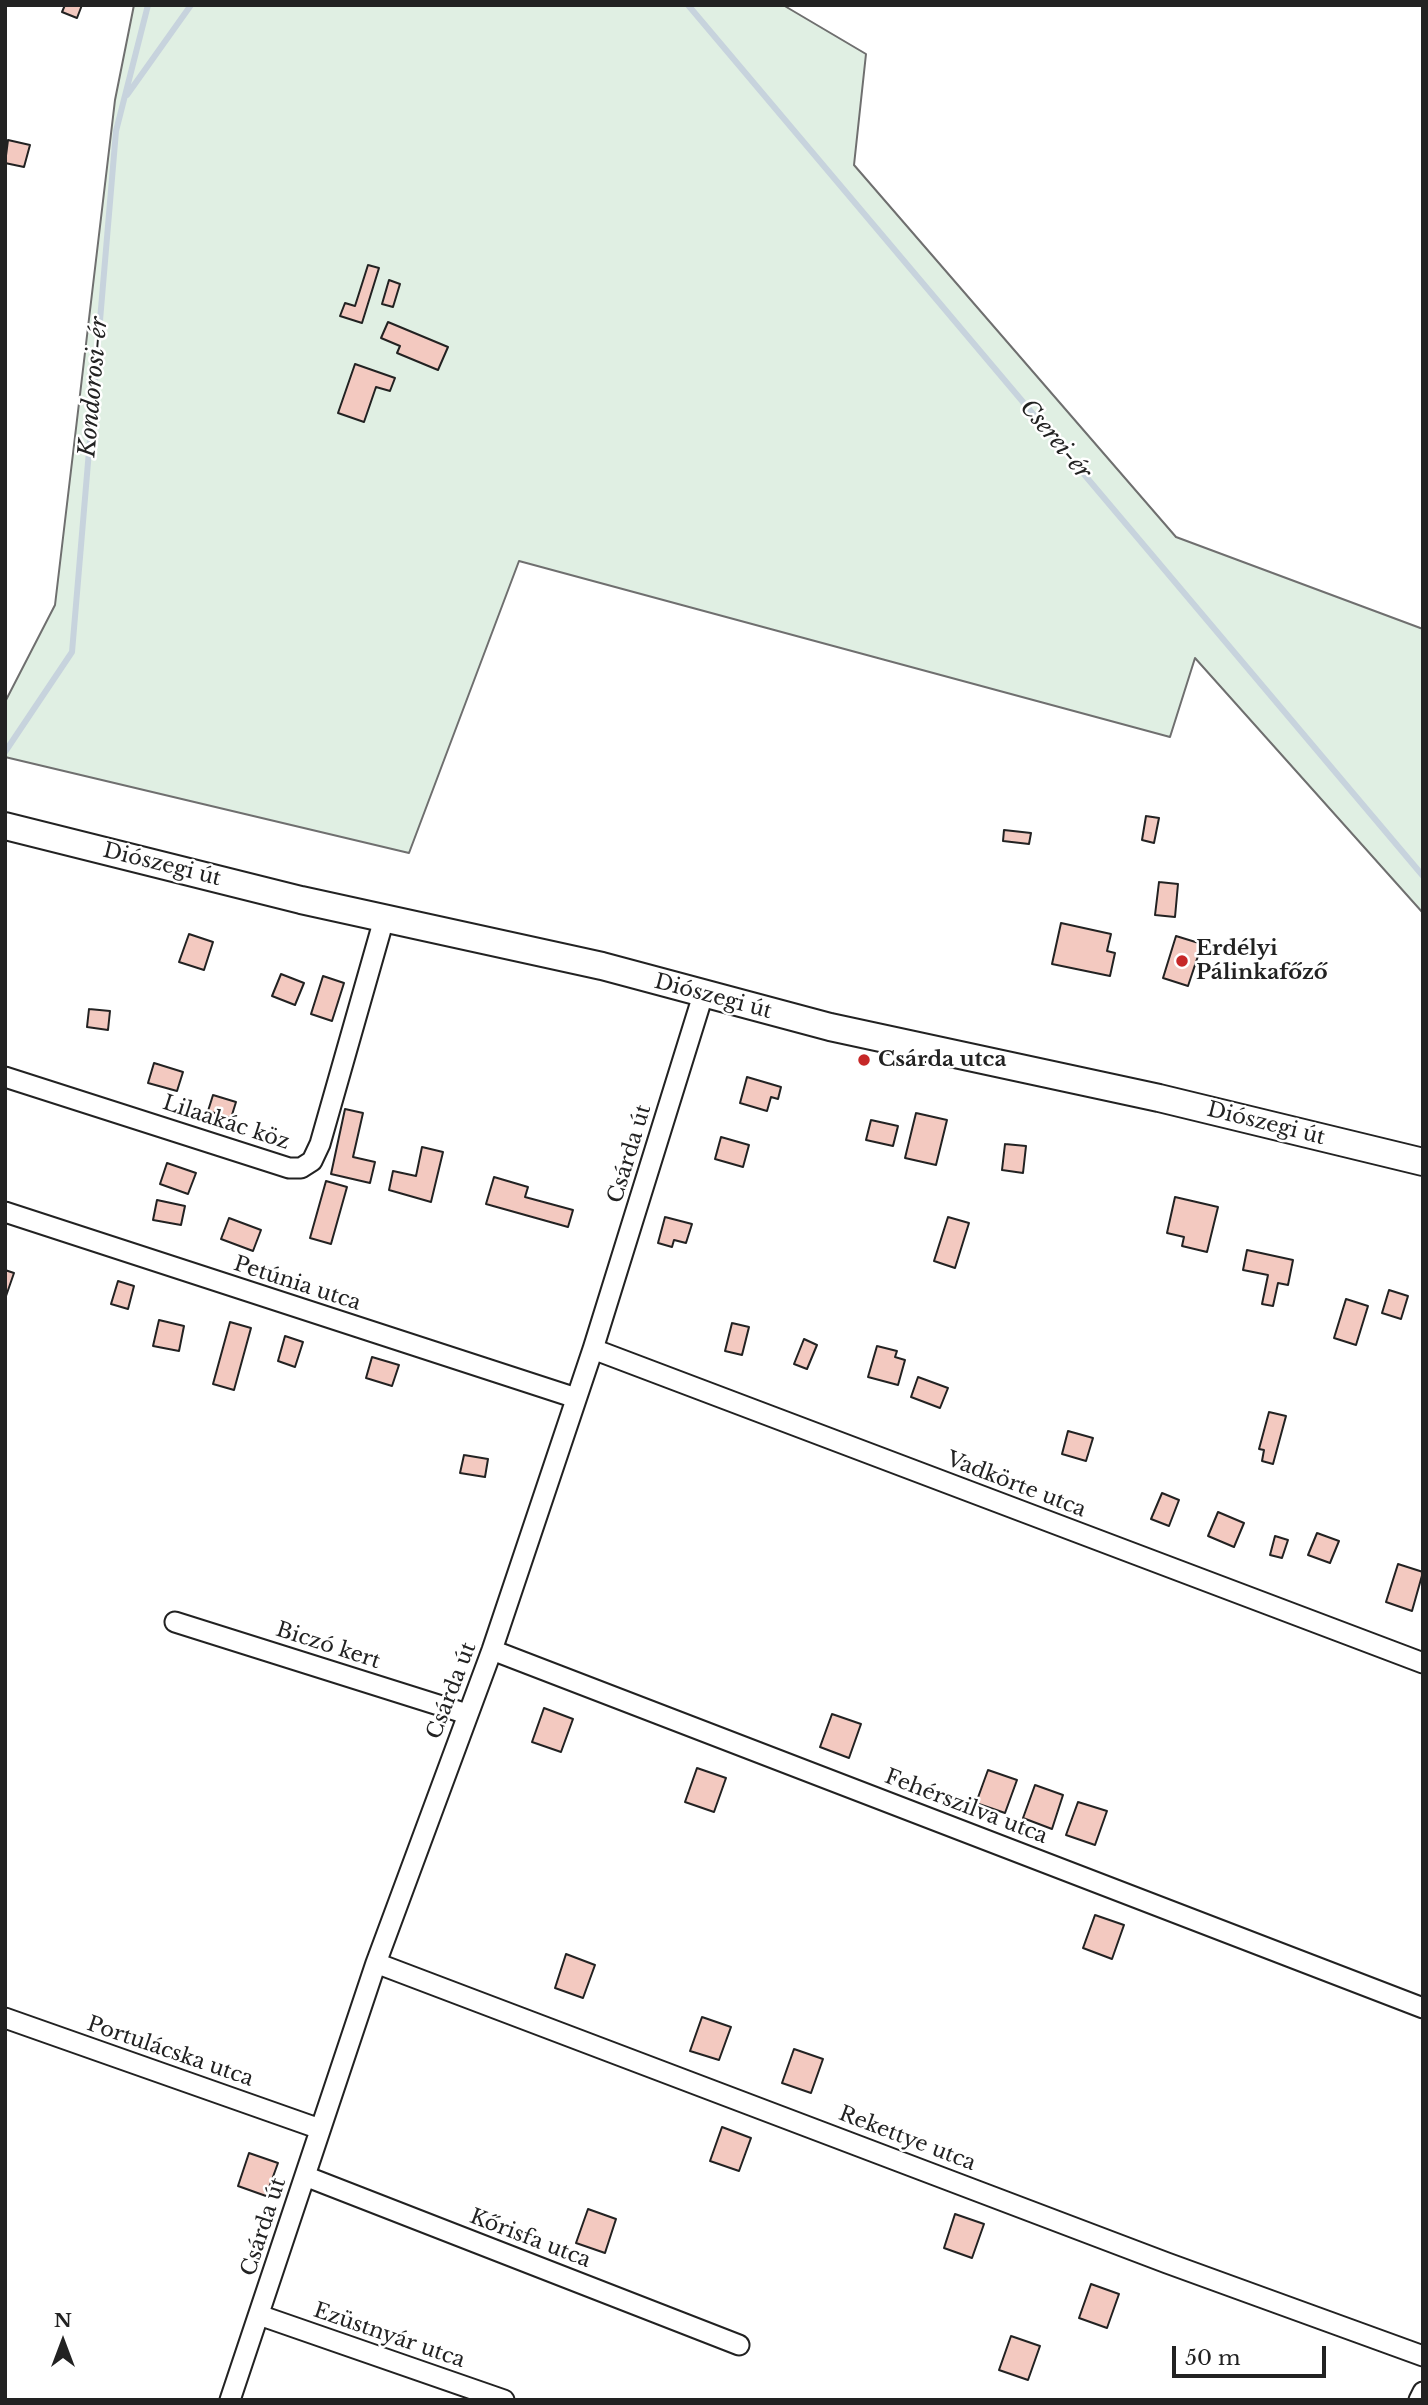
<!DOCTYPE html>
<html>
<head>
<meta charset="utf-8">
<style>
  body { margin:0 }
  #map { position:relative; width:1428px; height:2405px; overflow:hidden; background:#fff; font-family:"Libre Baskerville",serif }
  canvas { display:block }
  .frame { position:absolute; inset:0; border:7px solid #222; pointer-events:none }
  .north { position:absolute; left:28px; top:2307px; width:70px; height:70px; -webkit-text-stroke:5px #fff; paint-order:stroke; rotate:0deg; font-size:19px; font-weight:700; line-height:28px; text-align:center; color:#222 }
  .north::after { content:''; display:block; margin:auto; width:24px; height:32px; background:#222; clip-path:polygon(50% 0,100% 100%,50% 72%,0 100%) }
  .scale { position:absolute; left:1172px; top:2346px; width:154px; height:32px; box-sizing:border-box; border:4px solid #222; border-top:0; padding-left:9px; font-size:21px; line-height:24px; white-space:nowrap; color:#222; -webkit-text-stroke:5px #fff; paint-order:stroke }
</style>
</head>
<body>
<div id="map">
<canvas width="1428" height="2405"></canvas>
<div class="frame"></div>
<div class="north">N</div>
<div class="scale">50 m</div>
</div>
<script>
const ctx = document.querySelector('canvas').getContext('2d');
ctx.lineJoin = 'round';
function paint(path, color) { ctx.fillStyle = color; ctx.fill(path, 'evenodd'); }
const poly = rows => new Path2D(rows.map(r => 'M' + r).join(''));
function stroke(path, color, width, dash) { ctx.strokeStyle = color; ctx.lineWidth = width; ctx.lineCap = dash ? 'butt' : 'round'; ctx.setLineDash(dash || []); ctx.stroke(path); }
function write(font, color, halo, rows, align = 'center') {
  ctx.font = font + ' "Libre Baskerville",serif'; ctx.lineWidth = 5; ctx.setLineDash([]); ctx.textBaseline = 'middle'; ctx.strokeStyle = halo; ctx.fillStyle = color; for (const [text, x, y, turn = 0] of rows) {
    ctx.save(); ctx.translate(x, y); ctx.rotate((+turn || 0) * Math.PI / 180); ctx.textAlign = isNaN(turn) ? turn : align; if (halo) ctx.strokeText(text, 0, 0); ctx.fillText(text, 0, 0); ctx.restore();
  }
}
const green = poly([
  [134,5,783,5,866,54,854,165,1176,537,1423,629,1423,913,1195,658,1170,737,519,561,409,853,5,757,5,702,55,605,115,100,134,5]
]);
const stream = poly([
  [688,5,1423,876],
  [127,95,191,5],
  [5,752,72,652,116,131,148,5]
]);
const building = poly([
  [65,5,82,5,77,18,62,12,65,5],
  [8,140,30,145,24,167,5,163,8,140],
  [368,265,379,268,362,323,340,316,345,303,355,306,368,265],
  [389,280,400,284,393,307,382,304,389,280],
  [388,322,448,347,438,370,397,353,400,346,381,338,388,322],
  [355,364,395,378,390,391,376,387,364,422,338,413,355,364],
  [1146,816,1159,818,1154,843,1142,840,1146,816],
  [1004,830,1031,833,1029,844,1003,841,1004,830],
  [1159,882,1178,884,1175,917,1155,915,1159,882],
  [1061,923,1111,934,1107,951,1115,953,1110,976,1052,964,1061,923],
  [189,934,213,942,204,970,179,962,189,934],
  [1176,936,1202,944,1188,986,1163,978,1176,936],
  [281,974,304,983,295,1005,272,996,281,974],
  [323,976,344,983,332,1021,311,1014,323,976],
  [89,1009,110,1011,108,1030,87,1027,89,1009],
  [154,1063,183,1072,177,1091,148,1083,154,1063],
  [747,1077,781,1087,778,1099,771,1097,767,1111,740,1103,747,1077],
  [213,1095,236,1102,231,1118,208,1111,213,1095],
  [345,1109,363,1113,353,1157,375,1162,370,1183,331,1174,345,1109],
  [916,1113,947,1120,936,1165,905,1158,916,1113],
  [871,1120,898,1126,893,1146,866,1140,871,1120],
  [721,1137,749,1145,743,1167,715,1159,721,1137],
  [1005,1144,1026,1146,1023,1173,1002,1170,1005,1144],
  [422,1147,443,1152,431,1202,389,1190,393,1171,416,1176,422,1147],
  [167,1163,196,1173,188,1194,160,1184,167,1163],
  [494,1177,528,1187,525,1197,573,1210,568,1227,486,1204,494,1177],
  [326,1181,347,1187,331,1244,310,1238,326,1181],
  [1175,1197,1218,1207,1207,1252,1182,1246,1184,1237,1167,1233,1175,1197],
  [157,1200,185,1206,181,1225,153,1220,157,1200],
  [665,1217,692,1224,686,1243,674,1240,672,1247,658,1243,665,1217],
  [948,1217,969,1223,955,1268,934,1261,948,1217],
  [229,1218,261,1230,253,1251,221,1239,229,1218],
  [1247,1250,1293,1260,1288,1285,1278,1283,1273,1306,1262,1304,1268,1275,1243,1270,1247,1250],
  [5,1270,14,1273,6,1296,5,1296,5,1270],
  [118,1281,134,1286,128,1309,111,1304,118,1281],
  [1389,1290,1408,1296,1401,1319,1382,1313,1389,1290],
  [1346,1299,1368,1306,1356,1345,1334,1338,1346,1299],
  [159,1320,184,1326,179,1351,153,1346,159,1320],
  [230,1322,251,1328,234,1390,213,1384,230,1322],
  [732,1323,749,1327,742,1355,725,1351,732,1323],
  [285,1336,303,1342,295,1367,278,1361,285,1336],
  [804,1339,817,1345,807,1369,794,1364,804,1339],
  [877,1346,897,1351,895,1357,905,1360,898,1385,868,1377,877,1346],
  [372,1357,399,1365,392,1386,366,1378,372,1357],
  [918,1377,948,1388,940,1408,911,1397,918,1377],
  [1269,1412,1286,1416,1273,1464,1262,1461,1264,1450,1259,1449,1269,1412],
  [1068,1431,1093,1438,1086,1461,1062,1454,1068,1431],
  [464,1455,488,1459,485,1477,460,1473,464,1455],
  [1162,1493,1179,1500,1169,1526,1151,1519,1162,1493],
  [1218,1512,1244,1523,1234,1547,1208,1536,1218,1512],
  [1317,1533,1339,1541,1330,1563,1308,1555,1317,1533],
  [1275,1536,1288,1540,1282,1558,1270,1555,1275,1536],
  [1398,1564,1423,1572,1412,1611,1386,1602,1398,1564],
  [544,1708,573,1719,561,1752,532,1742,544,1708],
  [832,1714,861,1724,849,1758,820,1747,832,1714],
  [697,1768,726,1778,714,1812,685,1802,697,1768],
  [988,1770,1017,1780,1005,1813,976,1803,988,1770],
  [1035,1785,1063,1795,1052,1829,1023,1818,1035,1785],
  [1078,1802,1107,1811,1095,1845,1066,1835,1078,1802],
  [1095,1915,1124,1925,1112,1959,1083,1948,1095,1915],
  [566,1954,595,1965,583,1998,555,1988,566,1954],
  [702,2017,731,2027,719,2060,690,2051,702,2017],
  [794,2049,823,2059,811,2093,782,2083,794,2049],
  [722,2127,751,2138,739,2171,710,2161,722,2127],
  [249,2153,278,2163,266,2196,238,2186,249,2153],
  [588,2209,616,2219,605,2253,576,2243,588,2209],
  [955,2214,984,2224,972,2258,944,2248,955,2214],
  [1091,2284,1119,2294,1107,2328,1079,2318,1091,2284],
  [1011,2336,1040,2346,1028,2380,999,2370,1011,2336]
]);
const street = poly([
  [5,1077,289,1168,301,1168,312,1161,320,1144,384,919],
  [5,1212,576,1398],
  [593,1349,1423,1663],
  [175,1622,467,1714],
  [492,1650,1423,2008],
  [376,1963,1167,2263,1423,2356],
  [5,2018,320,2129],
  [305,2176,739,2345],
  [259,2315,504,2400],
  [230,2400,376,1963,492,1650,593,1349,703,995],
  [1419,2400,1423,2392]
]);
const secondary = poly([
  [5,826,301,900,602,966,830,1027,1159,1098,1423,1162]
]);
const markers = [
  [1182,961,7,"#c62828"],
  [864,1060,7,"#c62828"]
];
const streetNames = [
  ["Diószegi út",162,865,14],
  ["Diószegi út",713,997,15],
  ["Lilaakác köz",226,1123,18],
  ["Diószegi út",1266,1124,14],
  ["Csárda út",630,1154,-73],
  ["Petúnia utca",297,1284,18],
  ["Vadkörte utca",1016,1485,21],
  ["Biczó kert",328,1646,18],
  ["Csárda út",452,1691,-69],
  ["Fehérszilva utca",966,1807,21],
  ["Portulácska utca",170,2052,19],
  ["Rekettye utca",907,2139,21],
  ["Csárda út",264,2227,-72],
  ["Kőrisfa utca",530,2239,21],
  ["Ezüstnyár utca",389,2336,19]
];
const poiNames = [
  ["Erdélyi",1196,949],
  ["Pálinkafőző",1196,973],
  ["Csárda utca",878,1060]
];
const waterNames = [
  ["Kondorosi-ér",94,387,-85],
  ["Cserei-ér",1055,440,50]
];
paint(green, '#e0efe3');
stroke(green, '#6f6f6f', 2);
stroke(stream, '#c7d3dd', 6);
paint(building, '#f3c9c0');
stroke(building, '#222', 2);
stroke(street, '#222', 23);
stroke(secondary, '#222', 30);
stroke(street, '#fff', 19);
stroke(secondary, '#fff', 26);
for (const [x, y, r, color] of markers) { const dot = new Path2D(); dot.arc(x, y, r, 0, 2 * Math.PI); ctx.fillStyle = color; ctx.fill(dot); stroke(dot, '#fff', 2.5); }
write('21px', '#222', '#fff', streetNames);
write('bold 21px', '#222', '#fff', poiNames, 'left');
write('italic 23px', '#222', '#fff', waterNames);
</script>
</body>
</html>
